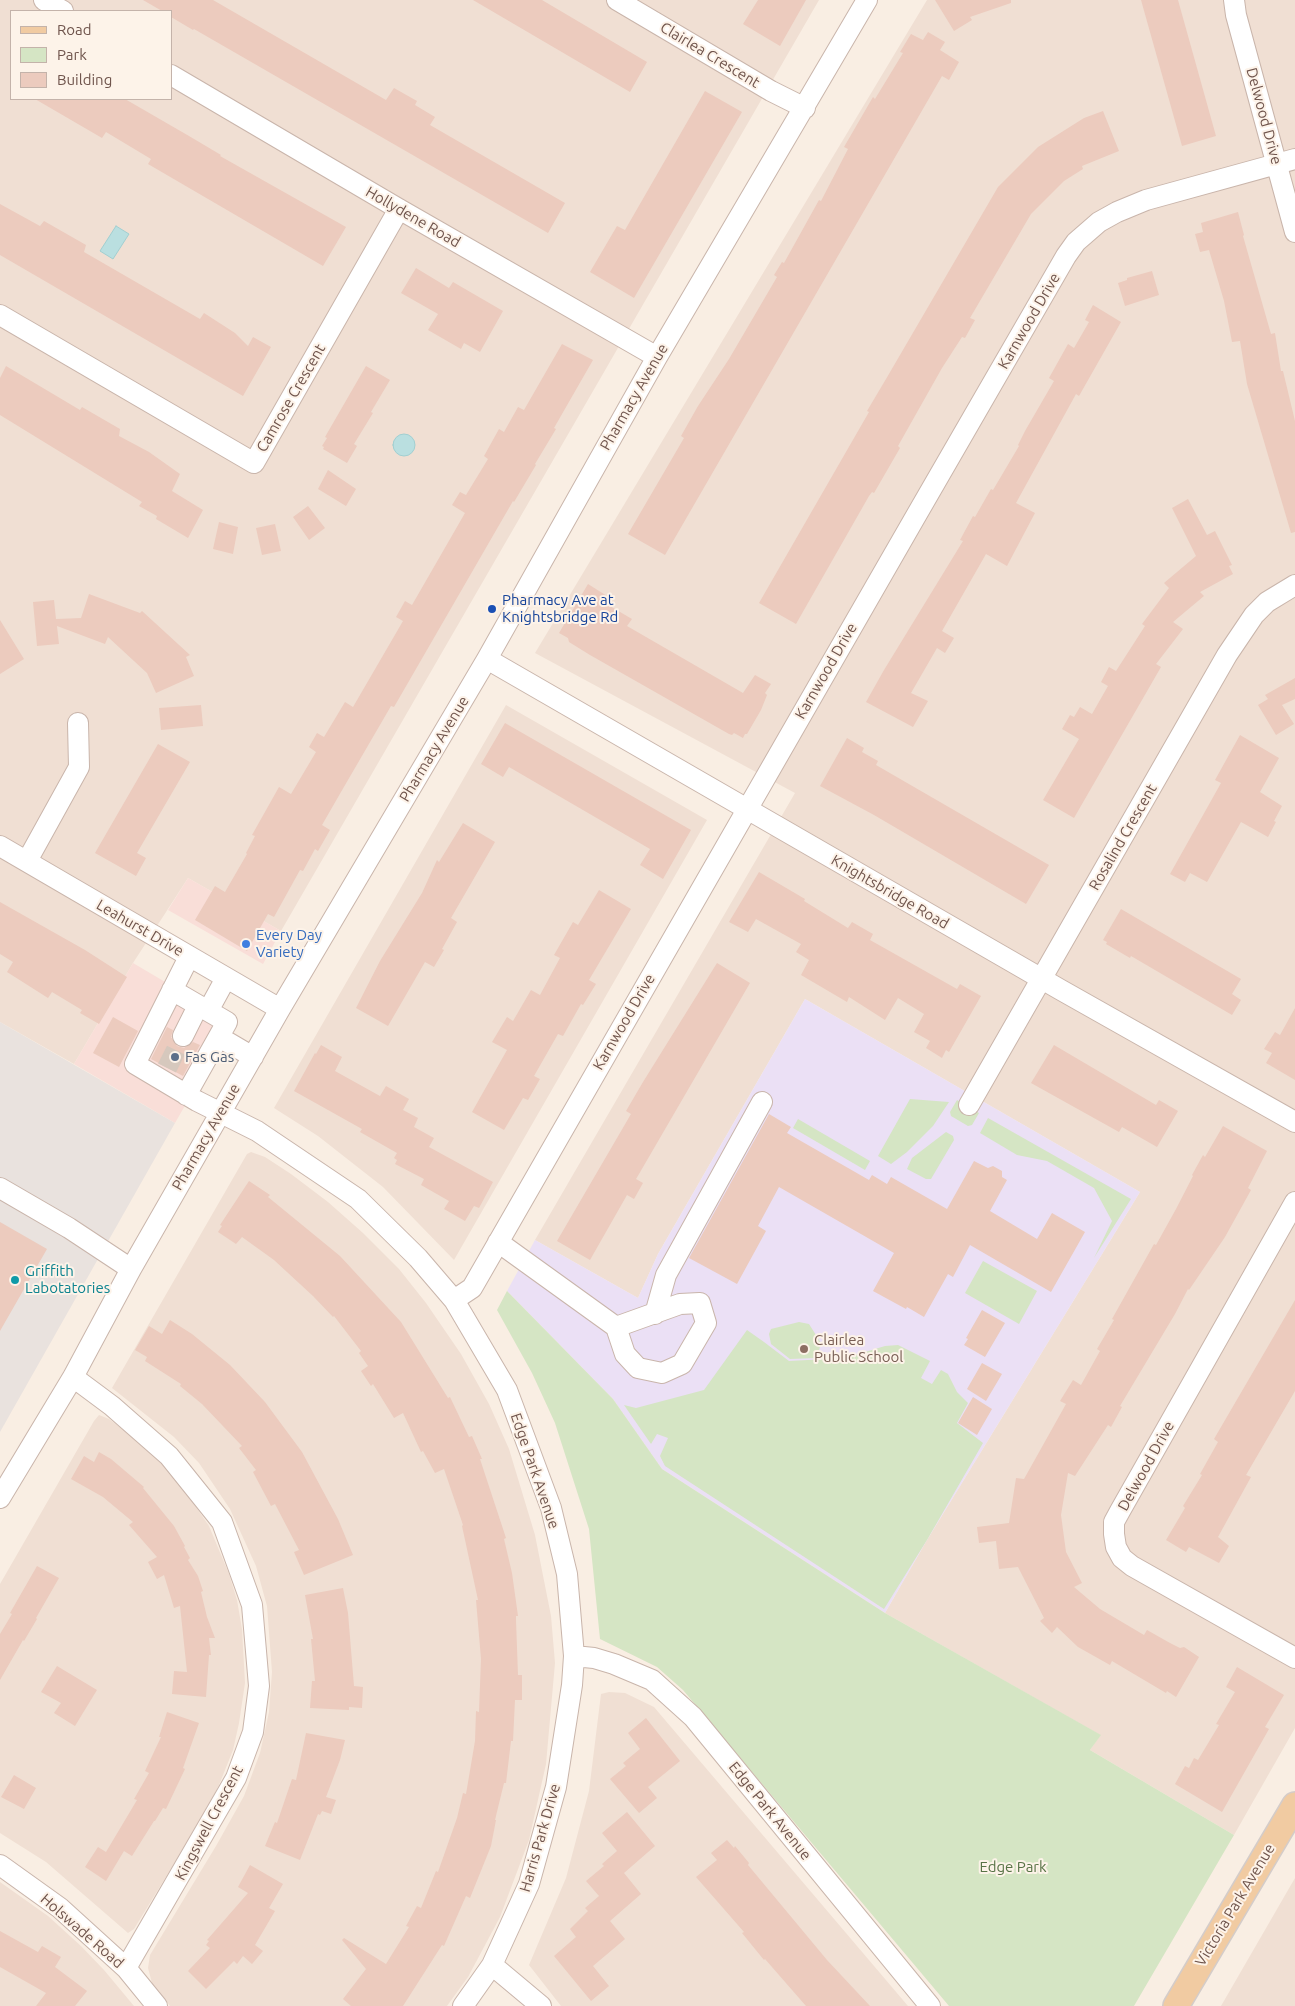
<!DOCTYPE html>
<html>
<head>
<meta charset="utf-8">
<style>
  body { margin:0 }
  #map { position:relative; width:1295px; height:2006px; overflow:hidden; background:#f9eee3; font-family:Ubuntu,sans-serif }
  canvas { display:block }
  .legend { position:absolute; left:10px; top:10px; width:162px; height:90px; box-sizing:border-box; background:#fdf3e9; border:1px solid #c4b3aa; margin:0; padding:6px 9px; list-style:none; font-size:15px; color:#6f544c }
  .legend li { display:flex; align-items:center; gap:10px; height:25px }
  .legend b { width:25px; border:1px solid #c4b3aa }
</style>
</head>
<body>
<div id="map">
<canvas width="1295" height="2006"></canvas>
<ul class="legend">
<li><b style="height:6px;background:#f1cba2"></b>Road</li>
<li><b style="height:14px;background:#d5e5c4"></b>Park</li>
<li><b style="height:14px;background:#eccbbe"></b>Building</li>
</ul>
</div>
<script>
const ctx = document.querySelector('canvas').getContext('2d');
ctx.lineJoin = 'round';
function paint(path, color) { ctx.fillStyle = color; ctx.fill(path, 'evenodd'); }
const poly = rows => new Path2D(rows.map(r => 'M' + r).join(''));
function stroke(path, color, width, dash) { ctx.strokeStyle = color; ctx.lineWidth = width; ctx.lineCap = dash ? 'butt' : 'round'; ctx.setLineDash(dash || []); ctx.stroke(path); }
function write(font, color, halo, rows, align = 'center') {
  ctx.font = font + ' Ubuntu,sans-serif'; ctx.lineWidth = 4; ctx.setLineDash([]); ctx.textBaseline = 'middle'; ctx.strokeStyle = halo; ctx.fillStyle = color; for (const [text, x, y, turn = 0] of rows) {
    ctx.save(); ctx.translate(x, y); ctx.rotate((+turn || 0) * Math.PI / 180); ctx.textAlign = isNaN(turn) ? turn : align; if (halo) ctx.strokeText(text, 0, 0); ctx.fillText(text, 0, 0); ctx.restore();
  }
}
const residential = poly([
  [0,0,819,0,281,931,188,878,133,963,74,1064,0,1022],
  [11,11,171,11,171,99,11,99],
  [927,0,1295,0,1295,1728,1234,1835,1090,1750,1100,1735,885,1613,927,1540,1140,1192,805,999,658,1254,638,1298,535,1240,795,793,535,653],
  [506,705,707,820,454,1260,383,1187,318,1136,274,1108],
  [251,1152,265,1157,291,1174,328,1202,363,1233,399,1269,426,1303,461,1354,489,1404,509,1449,535,1535,551,1616,555,1663,546,1764,529,1840,500,1917,468,1977,447,2006,170,2006,152,1983,148,1968,150,1955,216,1846,244,1796,260,1753,269,1712,272,1672,267,1606,256,1566,230,1509,199,1463,174,1437,112,1388,247,1154],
  [99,1415,109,1419,137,1440,161,1461,181,1485,209,1526,229,1574,237,1600,242,1629,245,1683,239,1723,233,1750,219,1785,205,1813,134,1929,128,1933,46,1862,0,1833,0,1584,94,1421],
  [609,1692,625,1693,654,1707,908,2006,561,2006,529,1965,566,1878,589,1791,601,1694],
  [1295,1878,1295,2006,1221,2006],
  [0,1882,48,1916,81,1946,104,1970,134,2006,0,2006]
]);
const commercial = poly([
  [188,878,281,931,263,964,168,910],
  [133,963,233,1022,175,1123,74,1064]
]);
const industrial = poly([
  [0,1022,175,1123,0,1432]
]);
const education = poly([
  [805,999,1140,1192,927,1540,885,1613,662,1469,613,1399,507,1291,535,1240,638,1298,658,1254]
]);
const green = poly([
  [910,1099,949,1102,933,1126,907,1152,891,1164,878,1156],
  [957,1100,979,1113,972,1125,968,1126,951,1116,950,1112],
  [988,1118,1131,1199,1094,1258,1112,1221,1094,1188,1047,1161,1017,1155,980,1133],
  [798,1119,870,1161,865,1170,793,1128],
  [946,1132,953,1136,954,1140,931,1179,926,1179,907,1169,912,1158],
  [983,1261,1037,1291,1019,1324,965,1293],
  [507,1291,613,1399,662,1469,885,1613,1101,1735,1090,1750,1234,1835,1134,2006,949,2006,683,1690,657,1667,600,1639,589,1529,555,1423,532,1373,497,1310],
  [799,1322,809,1324,821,1343,817,1358,790,1359,771,1344,769,1334,771,1329],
  [747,1330,764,1342,789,1361,845,1358,885,1346,898,1345,930,1361,921,1378,932,1384,941,1370,948,1374,957,1392,968,1403,957,1423,983,1443,927,1540,884,1609,665,1466,660,1456,668,1438,657,1434,651,1444,624,1405,636,1408,704,1390]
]);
const water = poly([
  [116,226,129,234,113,259,100,251,116,226],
  '393 445a11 11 0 1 1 22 0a11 11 0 1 1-22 0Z'
]);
const building = poly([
  [143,0,213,0,386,100,394,88,417,101,415,105,435,117,430,125,565,203,548,233,194,29,193,30,171,17,171,11,162,11],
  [473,0,542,0,647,62,630,92],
  [758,0,806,0,780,46,743,24],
  [935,0,1011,0,1011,3,970,17,972,20,954,31],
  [1141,0,1178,0,1216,136,1182,146],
  [928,32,945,42,940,50,959,62,949,80,942,76,665,555,628,534,684,438,681,436,698,406,729,359,777,277,774,275,782,262,784,263,819,200,821,201,848,149,844,147,873,97,875,99,903,53,900,52,911,34,923,40],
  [705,91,742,112,634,298,590,272,617,226,625,230],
  [35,99,125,99,189,136,221,155,220,156,346,227,323,266,148,164,151,159,106,132,102,138],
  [1103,111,1119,151,1082,166,1083,169,1064,181,1031,214,970,318,975,320,965,338,962,337,942,368,898,446,900,448,874,493,872,492,869,496,796,624,759,603,869,412,867,411,886,379,998,187,1038,147,1084,118],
  [0,204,40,226,44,221,86,245,84,252,200,319,204,313,235,333,248,346,253,337,271,347,243,396,0,255],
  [1238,212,1244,235,1243,236,1271,334,1275,333,1281,371,1283,371,1295,421,1295,532,1291,533,1247,384,1240,341,1232,342,1224,301,1209,250,1200,252,1195,234,1203,232,1201,223],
  [416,268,449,288,453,282,503,311,480,352,464,343,461,349,428,330,438,314,401,293],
  [1152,271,1159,295,1125,306,1118,283,1127,280,1127,278],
  [1093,305,1121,322,1079,396,1076,394,1016,503,1035,513,1007,566,986,554,942,631,954,638,945,653,937,648,911,693,928,701,913,727,866,702,884,670,963,541,960,540,973,516,975,517,991,489,993,490,1019,446,1018,445,1025,431,1054,381,1049,378,1068,344,1074,348,1089,322,1085,320],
  [562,344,593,360,554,428,556,429,535,464,536,465,514,502,513,501,394,707,391,706,341,792,322,825,330,830,318,851,315,849,303,871,300,870,274,917,268,914,247,951,195,920,215,886,225,892,247,854,246,853,255,836,252,835,279,787,291,794,316,752,309,747,317,733,324,737,345,702,353,707,403,621,396,617,405,601,412,605,465,513,452,505,460,492,466,495,488,459,484,456,499,429,504,432,518,407,524,410],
  [6,366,80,410,82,407,120,429,119,436,149,452,180,474,172,491,203,510,188,538,156,519,157,516,139,506,142,502,0,415,0,378],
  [366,366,390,380,371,412,373,413,354,444,357,446,347,463,323,449,324,447,322,446,327,438,325,437],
  [328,470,356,489,346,506,318,489],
  [1188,499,1207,535,1215,531,1232,565,1229,566,1233,574,1200,592,1204,596,1173,622,1183,629,1156,664,1161,667,1074,818,1043,800,1079,739,1062,729,1070,715,1074,717,1080,707,1092,714,1108,686,1101,682,1109,667,1116,671,1145,626,1142,624,1169,588,1164,583,1196,556,1172,508],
  [308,506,325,528,309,540,293,517],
  [219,522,238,527,233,554,213,549],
  [275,524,281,551,262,555,256,528],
  [588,584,607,596,603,602,632,619,627,626,743,693,755,675,771,684,765,693,767,695,761,710,747,734,745,734,743,738,734,733,732,735,729,734,590,655,569,642,568,638,559,633],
  [89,594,140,613,142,611,190,655,186,657,194,676,156,693,147,673,108,637,105,644,57,626,59,644,37,646,33,602,54,600,56,619,81,618],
  [0,620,24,659,0,674],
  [1295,678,1295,699,1282,705,1294,724,1276,735,1258,705,1268,699,1265,695],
  [201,705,203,726,161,730,159,708],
  [505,723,691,830,663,879,640,865,650,849,509,767,503,777,481,764],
  [1240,735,1279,758,1260,792,1282,806,1274,821,1276,822,1268,837,1241,822,1207,882,1190,873,1185,882,1170,874,1221,783,1215,780],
  [847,738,864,748,862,752,878,761,876,765,1049,865,1026,904,874,815,820,786],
  [158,744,190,762,137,853,146,858,136,876,95,853],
  [463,823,495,842,451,918,457,922,442,949,444,950,434,967,425,962,388,1026,356,1008,380,961,422,893,437,860,439,862],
  [759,872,805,899,804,901,848,928,852,922,873,934,870,940,957,989,960,984,981,996,949,1052,946,1050,942,1058,926,1048,930,1041,914,1032,924,1014,898,998,885,1020,849,997,847,1002,801,975,809,960,796,952,801,944,756,919,748,932,729,922],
  [599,890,631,909,589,980,596,984,583,1005,581,1004,563,1036,558,1034,534,1076,540,1079,528,1100,523,1098,504,1130,472,1112,507,1050,492,1042,507,1017,513,1021,531,990,540,995,560,958,554,955,573,922,578,925],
  [0,902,85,950,127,977,99,1024,80,1013,82,1010,52,992,48,998,7,972,13,962,0,954],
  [1121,909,1241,979,1232,994,1241,1000,1232,1015,1131,956,1130,958,1106,944,1107,942,1103,940],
  [717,963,750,983,639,1174,636,1179,643,1183,634,1199,627,1195,590,1260,557,1241,631,1114,626,1111,643,1082],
  [1295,1008,1295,1080,1266,1063,1272,1053,1264,1049,1275,1032,1280,1035],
  [113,1017,138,1031,119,1067,93,1053],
  [167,1027,173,1030,171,1037,177,1046,184,1048,193,1042,200,1045,183,1076,151,1059],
  [321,1045,342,1057,335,1071,380,1096,386,1086,409,1099,403,1110,418,1118,414,1127,434,1138,429,1147,493,1182,479,1208,474,1206,465,1221,444,1209,449,1201,421,1185,424,1179,395,1164,397,1160,394,1158,397,1153,360,1132,362,1129,294,1091,315,1053,316,1054],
  [1054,1045,1156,1105,1159,1100,1178,1111,1157,1147,1122,1127,1119,1132,1031,1083],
  [769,1114,791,1127,787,1133,869,1180,872,1175,887,1184,891,1177,947,1209,974,1161,988,1168,993,1166,1002,1171,1002,1177,1007,1180,990,1211,1037,1239,1052,1213,1085,1232,1051,1292,970,1245,953,1277,948,1274,924,1317,907,1307,906,1309,873,1291,894,1253,779,1187,758,1226,766,1231,737,1284,689,1258],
  [1223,1126,1267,1151,1248,1188,1251,1190,1225,1237,1189,1290,1188,1289,1175,1314,1120,1406,1122,1407,1111,1427,1108,1425,1075,1476,1068,1473,1061,1515,1066,1552,1082,1583,1074,1587,1100,1609,1144,1635,1147,1630,1170,1643,1180,1648,1184,1647,1199,1657,1176,1697,1167,1691,1166,1693,1112,1661,1110,1665,1078,1647,1057,1627,1052,1633,1040,1621,1044,1618,1018,1567,999,1569,996,1541,979,1543,977,1527,1009,1523,1016,1478,1024,1479,1066,1404,1060,1401,1073,1380,1081,1385,1100,1351,1097,1349,1114,1320,1112,1319,1154,1244,1156,1245,1176,1209,1193,1176,1192,1175,1203,1155,1205,1157],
  [249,1181,270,1195,268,1197,340,1256,401,1322,448,1398,450,1397,469,1437,472,1436,482,1459,480,1459,506,1538,504,1539,512,1573,518,1616,516,1616,516,1620,518,1675,522,1675,522,1700,515,1700,513,1741,511,1741,506,1783,504,1783,495,1820,496,1820,491,1846,470,1898,466,1896,444,1946,442,1945,403,2006,351,2006,343,1999,366,1969,342,1940,344,1938,386,1964,409,1927,406,1926,417,1906,421,1908,436,1871,438,1872,457,1818,463,1793,466,1794,475,1741,476,1711,479,1712,481,1659,476,1600,478,1600,462,1526,463,1525,444,1469,435,1473,423,1451,421,1452,403,1413,394,1418,373,1384,371,1386,361,1371,368,1366,359,1353,361,1351,334,1316,333,1317,313,1296,274,1260,242,1237,236,1244,218,1232,222,1226,220,1225],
  [0,1222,47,1249,0,1331],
  [1295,1300,1295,1391,1246,1475,1251,1477,1218,1537,1229,1546,1219,1563,1189,1547,1186,1552,1166,1540,1185,1508,1183,1506,1202,1475,1200,1474,1218,1442,1214,1439],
  [982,1310,1005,1323,985,1357,964,1345,968,1339,966,1338],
  [170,1320,192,1334,230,1365,265,1402,302,1452,338,1519,353,1555,304,1575,294,1552,299,1550,275,1504,271,1506,253,1472,256,1470,239,1448,242,1446,202,1404,180,1386,181,1384,145,1361,147,1357,135,1350,149,1326,162,1334],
  [982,1363,1002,1374,986,1401,967,1389],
  [973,1397,992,1409,977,1435,958,1423],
  [99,1452,111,1459,144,1487,143,1488,174,1526,185,1546,184,1547,190,1558,188,1560,198,1576,203,1591,201,1592,207,1617,215,1638,209,1638,211,1655,209,1655,206,1697,172,1694,174,1671,187,1672,180,1606,174,1608,164,1575,157,1579,148,1562,157,1557,129,1525,133,1522,103,1497,71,1479,84,1456,94,1462],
  [37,1566,59,1578,36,1618,37,1619,24,1641,23,1640,0,1680,0,1634,12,1614,10,1613],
  [343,1588,348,1613,354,1686,363,1687,362,1708,349,1707,349,1710,310,1708,312,1681,315,1681,311,1639,313,1639,305,1595],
  [57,1666,97,1690,75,1726,54,1713,61,1703,41,1692],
  [1237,1667,1284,1695,1265,1727,1269,1729,1222,1812,1175,1784,1185,1766,1189,1768,1194,1758,1198,1760,1219,1725,1216,1724,1235,1692,1226,1687],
  [167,1712,199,1723,183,1768,185,1769,166,1809,163,1808,155,1821,154,1821,132,1856,124,1851,106,1881,85,1867,98,1847,106,1852,137,1800,134,1799,149,1773,145,1771,161,1737,159,1737],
  [646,1718,680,1761,648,1787,657,1798,639,1813,610,1779,626,1766,623,1763,640,1749,628,1733],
  [306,1733,345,1740,340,1760,326,1797,336,1800,331,1814,322,1811,320,1815,318,1814,300,1860,265,1846,275,1822,277,1823,292,1779,296,1780],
  [14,1775,36,1788,24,1809,1,1797],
  [627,1812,655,1846,624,1873,641,1894,610,1921,625,1939,593,1966,609,1986,591,2001,554,1956,576,1937,570,1929,588,1911,585,1908,599,1896,586,1881,604,1866,602,1864,617,1851,602,1833],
  [727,1840,734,1848,735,1846,749,1863,748,1865,827,1960,870,2006,806,2006,765,1959,764,1960,742,1933,744,1932,696,1877,717,1860,711,1853],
  [250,1865,283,1884,269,1908,275,1911,255,1945,263,1951,252,1964,243,1956,237,1964,234,1961,206,1989,188,1971,210,1948,206,1945,209,1941,207,1940,248,1893,238,1887],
  [0,1931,38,1952,42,1946,61,1957,55,1967,87,1991,75,2006,36,2006,46,1993,0,1967]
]);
const minorTunnel = poly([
  [167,1068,183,1036]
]);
const minor = poly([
  [44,0,63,11],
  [617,0,771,91,805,108],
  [1234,0,1236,15,1295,232],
  [171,75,399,209,657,357],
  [0,315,254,463,399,209],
  [487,659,1061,990,1295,1122],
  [0,846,280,1009],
  [27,861,79,767,78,723],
  [189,957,135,1064,197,1101,257,1131,358,1199,418,1258,454,1300,507,1390,551,1508,567,1574,574,1656,572,1685,556,1787,529,1884,492,1965,463,2006],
  [172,990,227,1022,186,1095],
  [208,1011,226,978],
  [183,1036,198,1006],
  [219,1037,253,1057],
  [969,1105,1227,655,1254,615,1267,602,1295,585],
  [0,1188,69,1228,131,1269],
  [1295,1202,1120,1511,1114,1522,1114,1534,1116,1547,1122,1558,1132,1566,1295,1658],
  [498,1242,616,1327,625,1354,638,1368,662,1373,682,1364,706,1323,700,1303,680,1304,616,1327],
  [454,1300,472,1288,913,521,1066,256,1076,242,1099,222,1117,212,1146,200,1295,159],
  [655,1314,666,1275,762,1102],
  [73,1377,112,1406,169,1456,222,1522,252,1605,259,1686,253,1732,236,1778,126,1968],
  [0,1498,73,1377,131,1269,280,1009,487,659,657,357,867,0],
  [574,1656,594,1658,614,1664,652,1680,693,1717,930,2006],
  [0,1865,60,1908,126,1968,157,2006],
  [492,1965,541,2006]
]);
const major = poly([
  [1176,2006,1295,1805]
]);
const markers = [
  [492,609,5,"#1a4fb4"],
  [246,944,5,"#3f7fe0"],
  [175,1057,5,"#5c6f8a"],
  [15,1280,5,"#0f9aa8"],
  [804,1349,5,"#8d6e63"]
];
const streetNames = [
  ["Clairlea Crescent",710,55,31],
  ["Delwood Drive",1264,116,75],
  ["Hollydene Road",413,217,30],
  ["Karnwood Drive",1029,321,-60],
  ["Pharmacy Avenue",634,397,-60],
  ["Camrose Crescent",291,398,-60],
  ["Karnwood Drive",826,671,-60],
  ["Pharmacy Avenue",434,749,-59],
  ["Rosalind Crescent",1123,837,-60],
  ["Knightsbridge Road",890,892,30],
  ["Leahurst Drive",140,928,30],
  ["Karnwood Drive",624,1022,-60],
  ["Pharmacy Avenue",206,1137,-60],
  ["Delwood Drive",1146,1466,-61],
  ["Edge Park Avenue",535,1471,71],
  ["Edge Park Avenue",770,1811,51],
  ["Kingswell Crescent",209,1823,-62],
  ["Harris Park Drive",540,1838,-74],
  ["Victoria Park Avenue",1235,1905,-59],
  ["Holswade Road",82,1931,41]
];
const transitNames = [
  ["Pharmacy Ave at",502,600],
  ["Knightsbridge Rd",502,617]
];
const shopNames = [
  ["Every Day",256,935],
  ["Variety",256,952]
];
const serviceNames = [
  ["Fas Gas",185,1057]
];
const cultureNames = [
  ["Griffith",25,1271],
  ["Labotatories",25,1288]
];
const educationNames = [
  ["Clairlea",814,1340],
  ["Public School",814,1357]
];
const parkNames = [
  ["Edge Park",1013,1867]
];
paint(residential, '#f0dfd3');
paint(commercial, '#f9ded8');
paint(industrial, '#e9e2de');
paint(education, '#ebe0f5');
paint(green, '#d5e5c4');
paint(water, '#badfe0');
stroke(water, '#a2cfd1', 1);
paint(building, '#eccbbe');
stroke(minorTunnel, '#d6c8bd', 20, [20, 10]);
stroke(minor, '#c9b5ab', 22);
stroke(major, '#d4ccc9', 28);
stroke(minor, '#fff', 20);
stroke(major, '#f1cba2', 25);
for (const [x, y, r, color] of markers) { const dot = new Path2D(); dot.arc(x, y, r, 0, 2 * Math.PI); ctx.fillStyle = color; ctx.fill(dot); stroke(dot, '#fdf3e9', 2); }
write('15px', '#6f544c', '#fdf3e9', streetNames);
write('15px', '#164399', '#fdf3e9', transitNames, 'left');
write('15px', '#366cbe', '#fdf3e9', shopNames, 'left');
write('15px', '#4e5e75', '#fdf3e9', serviceNames, 'left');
write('15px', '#0d838f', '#fdf3e9', cultureNames, 'left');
write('15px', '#785e54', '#fdf3e9', educationNames, 'left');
write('15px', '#587346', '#fdf3e9', parkNames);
</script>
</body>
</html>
